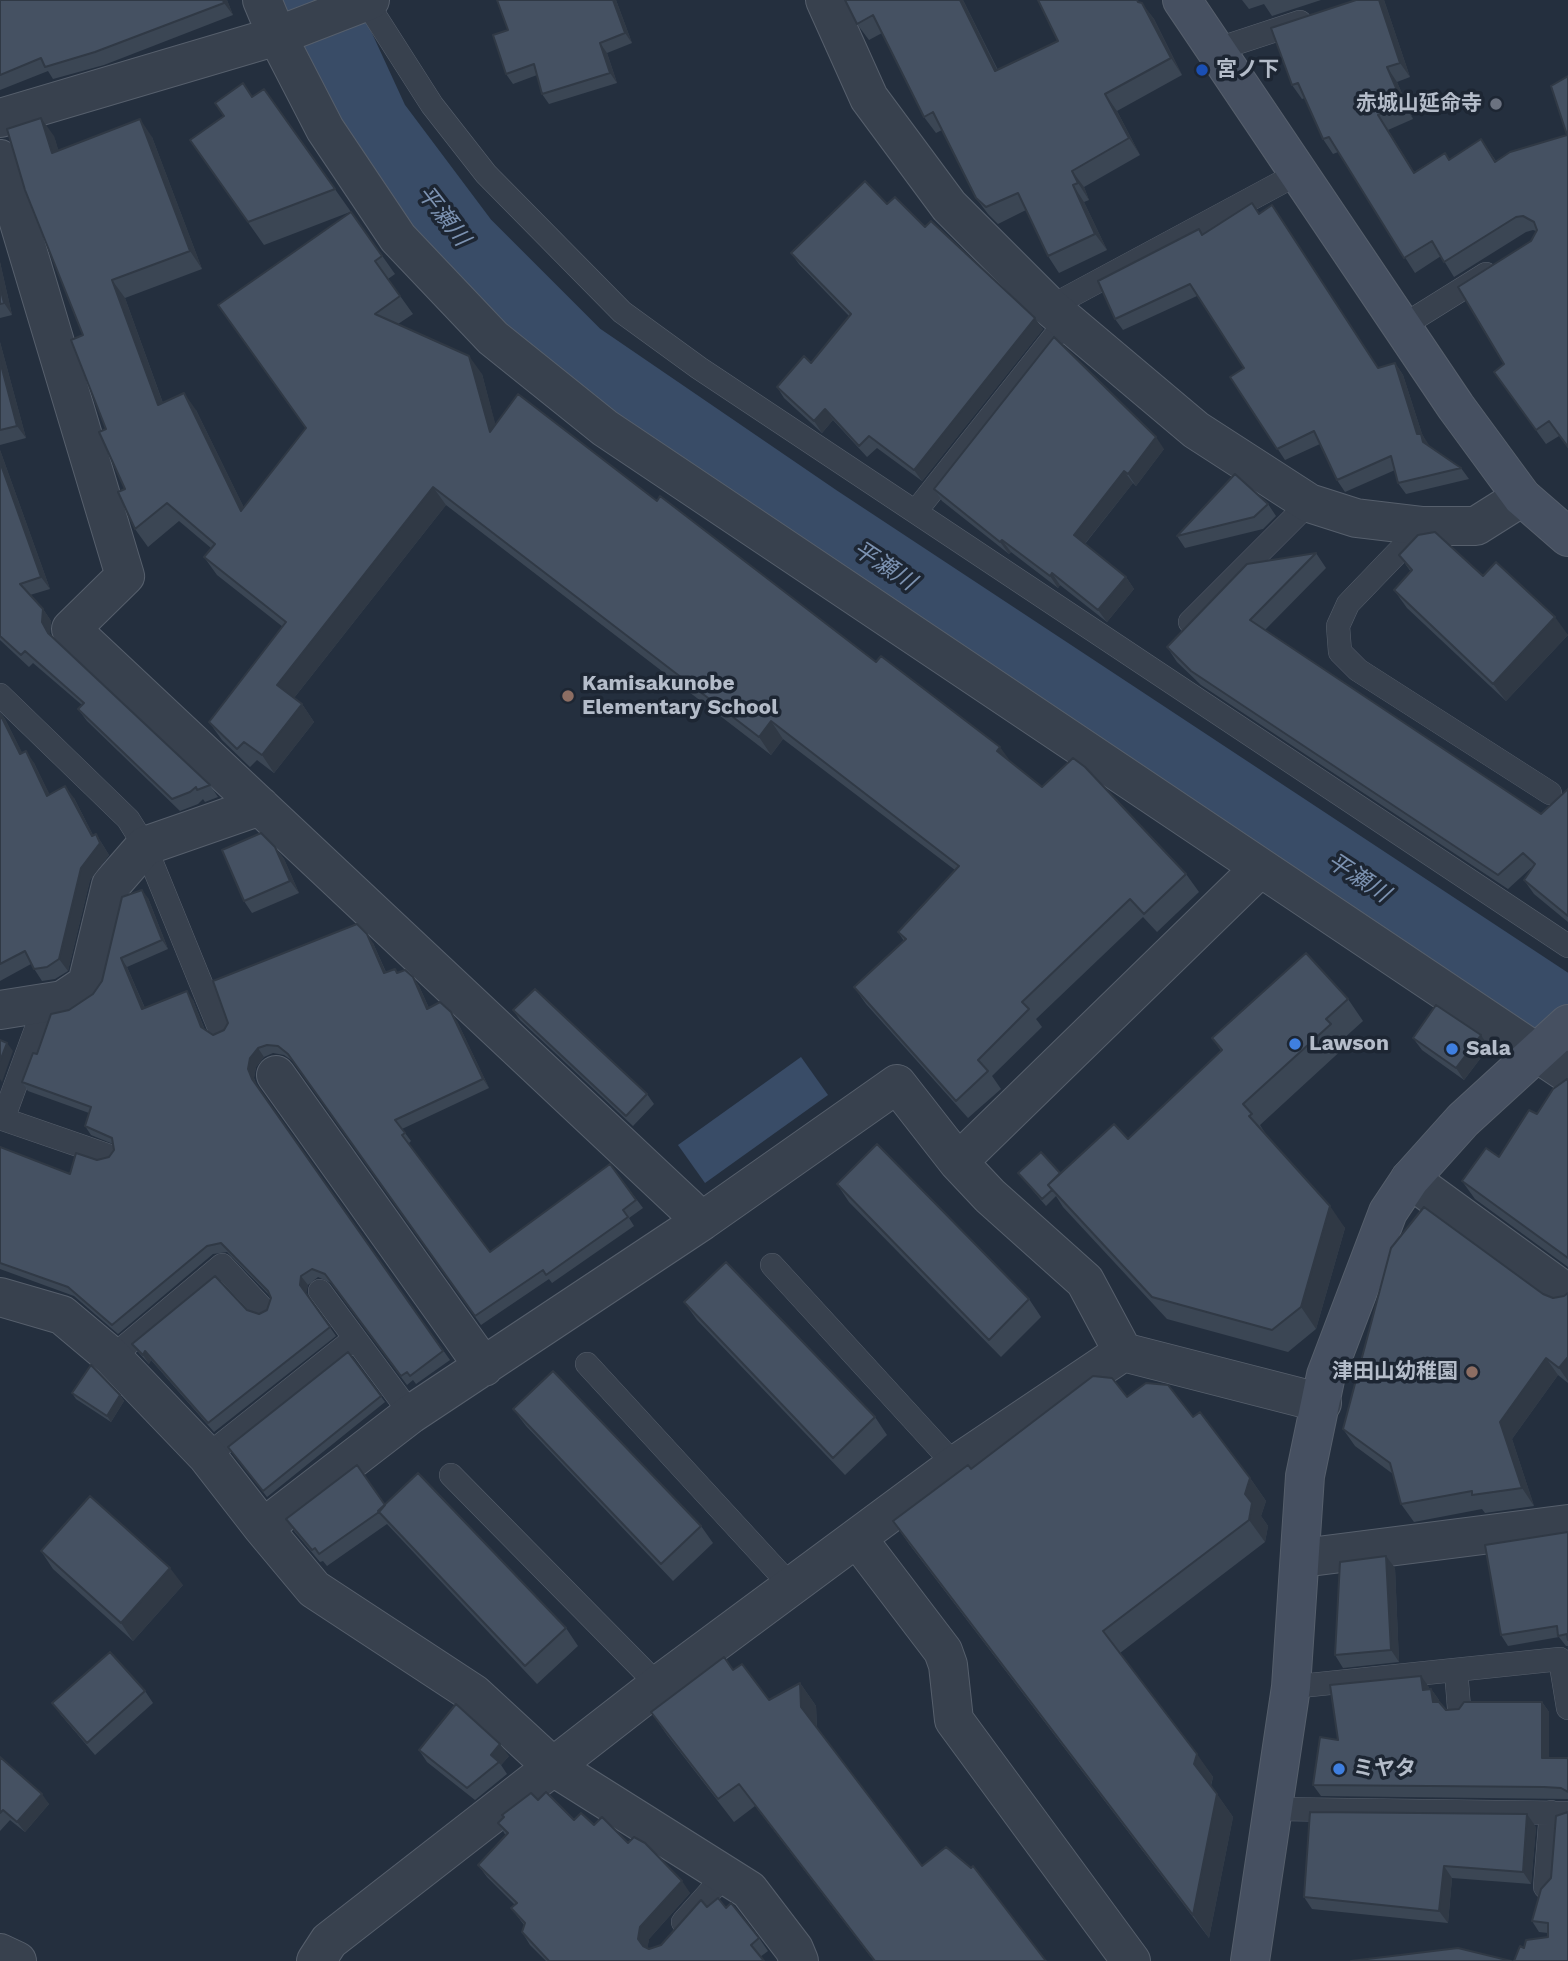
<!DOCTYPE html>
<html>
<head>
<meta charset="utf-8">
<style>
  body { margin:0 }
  canvas { display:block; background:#242f3e }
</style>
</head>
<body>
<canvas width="1568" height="1961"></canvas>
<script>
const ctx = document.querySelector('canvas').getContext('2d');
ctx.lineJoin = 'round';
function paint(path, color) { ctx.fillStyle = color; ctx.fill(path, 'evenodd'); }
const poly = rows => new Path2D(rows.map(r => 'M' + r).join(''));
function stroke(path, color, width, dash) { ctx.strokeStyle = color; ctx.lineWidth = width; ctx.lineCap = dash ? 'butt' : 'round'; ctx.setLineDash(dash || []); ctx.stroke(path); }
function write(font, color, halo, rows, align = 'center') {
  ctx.font = font + ' "Work Sans","Noto Sans JP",sans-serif'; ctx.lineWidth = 7; ctx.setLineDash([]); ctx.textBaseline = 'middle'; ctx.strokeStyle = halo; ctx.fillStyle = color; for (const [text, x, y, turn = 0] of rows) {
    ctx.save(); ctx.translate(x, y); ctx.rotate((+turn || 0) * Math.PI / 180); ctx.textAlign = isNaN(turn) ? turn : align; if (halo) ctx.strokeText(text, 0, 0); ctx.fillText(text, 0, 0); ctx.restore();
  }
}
const water = poly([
  [801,1057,828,1095,705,1183,678,1145]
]);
const river = poly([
  [316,0,373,124,463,244,576,357,816,521,1568,1017]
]);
const lane = poly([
  [365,0,432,105,486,174,622,312,699,368,1568,946],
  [1215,50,1300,22],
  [1050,307,1299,173],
  [1401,327,1486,274],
  [916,511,1065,323],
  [1423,526,1348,604,1338,626,1340,652,1358,670,1550,793],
  [1190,622,1309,503],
  [0,695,128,819,145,846,220,1030],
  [46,1002,3,1119,107,1155],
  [772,1265,955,1465],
  [320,1291,411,1414],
  [112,1357,222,1265,263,1309],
  [587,1364,791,1586],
  [207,1456,354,1339],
  [451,1475,658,1685],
  [1456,1670,1459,1708],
  [1291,1687,1560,1659,1568,1708],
  [1274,1809,1568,1813],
  [1545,1887,1551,1812],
  [683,1922,724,1876]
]);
const street = poly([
  [262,0,277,36,325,129,398,238,493,338,605,428,1567,1073],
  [825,0,869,98,949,206,1050,307,1196,430,1309,503,1356,518,1423,526,1476,526,1522,497],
  [0,118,277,36,370,0],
  [0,159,125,576,71,629,702,1221],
  [0,1010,63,1000,87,984,111,885,145,846,260,806],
  [276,1075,484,1367],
  [958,1162,1260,868],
  [1410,1179,1568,1294],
  [0,1297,62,1315,112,1357,207,1456,263,1528],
  [857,1538,943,1651,948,1665,954,1720,1131,1961],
  [1302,1558,1568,1524],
  [0,1953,17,1961],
  [316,1961,329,1941,658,1685,955,1465,1123,1352,1322,1403],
  [799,1961,794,1949,749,1890,552,1766,474,1694,314,1589,263,1528,411,1414,702,1221,897,1084,958,1162,990,1196,1085,1281,1123,1352]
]);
const secondary = poly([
  [1182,0,1456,407,1522,497,1568,537],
  [1250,1961,1291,1687,1305,1476,1326,1375,1388,1212,1410,1179,1463,1120,1568,1024]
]);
const wall = poly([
  [0,0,227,0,233,15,104,65,53,79,48,71,0,90],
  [616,0,632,43,607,53,617,83,549,104,542,94,537,75,513,84,506,74],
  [845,0,963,0,998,70,1141,3,1154,19,1182,75,1117,111,1140,155,1084,187,1089,200,1084,202,1107,250,1059,273,1048,256,1026,210,998,224,988,214,976,198,942,130,936,133,924,117,882,33,869,40,857,24],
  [1242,0,1321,0,1272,16,1264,4,1249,9],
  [1356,0,1384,0,1410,77,1397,82,1413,119,1388,130,1414,172,1445,153,1449,160,1481,139,1496,161,1510,152,1567,135,1551,86,1568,76,1568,448,1559,436,1546,444,1494,372,1504,364,1458,287,1531,241,1536,231,1533,230,1526,232,1454,277,1441,256,1415,273,1338,152,1333,154,1323,139,1305,98,1302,99,1292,85,1271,28],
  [264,89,395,274,388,279,413,314,398,324,482,374,495,424,657,501,876,662,1010,762,1042,787,1186,874,1199,892,1157,932,1143,917,1036,1019,1042,1027,992,1076,1001,1089,968,1118,866,1004,854,987,904,941,898,932,955,870,783,739,771,755,446,505,294,698,302,704,314,722,274,773,257,760,250,767,222,740,209,722,283,627,217,575,204,557,211,548,179,521,148,547,135,529,125,489,106,429,83,335,54,136,58,150,152,137,202,269,125,298,163,403,196,410,244,508,306,429,350,212,264,245,190,140],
  [887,204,925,227,1043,329,922,481,877,448,867,457,833,420,822,433,784,398,777,387,811,363,849,316,799,264,791,253],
  [1259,213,1379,368,1395,363,1403,375,1422,434,1429,447,1461,468,1469,479,1406,494,1398,483,1395,470,1345,492,1337,480,1320,444,1285,460,1230,377,1244,368,1197,296,1123,330,1115,319,1199,229,1203,234],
  [0,262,12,315,0,318],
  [0,342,26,438,0,445],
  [1164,449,1136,486,1133,483,1085,544,1126,577,1134,589,1107,622,1060,585,1058,588,1011,552,1009,554,942,501,934,489],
  [0,450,50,589,30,595,43,609,51,621,50,634,51,636,210,785,218,797,205,802,203,799,198,804,180,811,87,721,78,709,82,705,33,663,29,667,0,640],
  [1268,504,1276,516,1263,529,1185,548,1177,536],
  [1316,553,1326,568,1265,630,1541,814,1568,789,1568,922,1534,894,1524,880,1532,867,1508,889,1201,685,1177,662,1167,647],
  [1399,555,1483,576,1568,635,1506,701,1407,608,1394,590,1411,572],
  [0,712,5,719,22,753,34,763,49,794,74,798,93,835,96,834,109,855,90,880,68,971,55,979,42,981,31,964,0,981],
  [275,847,284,859,299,893,252,913,244,901],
  [148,898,168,949,127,967,145,1008,193,1000,205,1030,213,1035,224,1030,373,943,386,972,398,972,413,977,419,986,429,1008,457,1021,489,1088,402,1129,411,1141,408,1144,490,1252,610,1164,643,1208,629,1218,634,1226,552,1283,549,1279,481,1325,294,1062,284,1055,273,1053,264,1057,256,1067,254,1078,258,1088,450,1360,416,1384,413,1380,407,1385,331,1283,318,1277,308,1285,306,1293,336,1336,214,1432,151,1360,149,1364,139,1353,132,1344,247,1310,259,1314,267,1310,271,1298,270,1296,227,1252,213,1254,118,1334,74,1296,0,1269,0,1147,70,1174,97,1160,109,1157,114,1150,113,1144,91,1135,85,1126,89,1113,28,1091,22,1082,37,1054,69,1010,93,994,102,981],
  [1348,999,1363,1021,1342,1040,1346,1046,1260,1125,1267,1136,1345,1228,1316,1329,1288,1352,1167,1319,1063,1207,1056,1196,1046,1206,1018,1173,1060,1173,1128,1139,1221,1051,1212,1038],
  [513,1010,647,1094,654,1104,633,1126,520,1020],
  [1481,1035,1489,1047,1464,1080,1422,1050,1413,1038],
  [1568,1080,1568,1267,1475,1199,1462,1181,1499,1157],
  [837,1184,1029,1299,1041,1317,1001,1357,849,1202],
  [1568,1293,1568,1383,1558,1375,1512,1439,1534,1506,1485,1513,1482,1509,1414,1522,1401,1504,1393,1474,1355,1446,1343,1429,1543,1294,1553,1298,1564,1296],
  [684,1302,875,1417,887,1435,845,1475,697,1320],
  [348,1352,385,1402,267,1497,228,1447],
  [72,1393,120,1395,124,1401,111,1422,76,1399],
  [1127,1397,1193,1417,1250,1478,1266,1501,1261,1516,1268,1526,1265,1542,1120,1653,1213,1777,1211,1786,1233,1817,1209,1938,909,1544,893,1521],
  [513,1409,701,1526,713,1543,673,1581,526,1426],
  [385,1505,566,1628,578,1646,537,1684,387,1524,327,1566,323,1561,320,1562,294,1531,286,1519],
  [1568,1532,1568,1646,1566,1646,1559,1637,1508,1646,1501,1635],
  [41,1551,183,1585,133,1641,53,1569],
  [1395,1568,1399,1662,1343,1668,1335,1655],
  [733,1670,769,1700,800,1683,816,1706,817,1728,922,1866,1046,1961,874,1961,755,1806,734,1822,667,1735,651,1712],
  [1429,1687,1429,1689,1431,1689,1439,1700,1439,1702,1446,1710,1542,1702,1549,1712,1549,1758,1568,1758,1568,1799,1321,1796,1313,1785,1338,1740],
  [145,1691,153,1703,95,1755,61,1715,52,1703],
  [419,1750,509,1756,501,1765,507,1774,475,1800,427,1762],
  [0,1757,49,1804,25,1832,10,1820,0,1831],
  [538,1800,574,1820,594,1825,628,1843,690,1893,649,1939,647,1949,649,1949,661,1945,707,1907,726,1908,759,1938,768,1951,760,1957,764,1961,546,1961,530,1945,522,1932,524,1925,511,1908,515,1905,487,1877,478,1865,506,1836,498,1823,503,1817,502,1815],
  [1536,1827,1531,1884,1452,1878,1448,1923,1312,1909,1304,1897],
  [1551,1878,1568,1961,1524,1948,1548,1937,1548,1933,1539,1932,1532,1921]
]);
const shadedWall = poly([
  [223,0,227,0,233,15,224,3],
  [613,0,616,0,632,43,625,33],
  [960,0,963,0,1006,88,995,71],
  [1379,0,1384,0,1410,77,1400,63],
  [1142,3,1154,19,1182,75,1171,58],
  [600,43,607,53,617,83,610,73],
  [1387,67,1397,82,1413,119,1403,104],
  [1105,94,1117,111,1140,155,1129,138],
  [1378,115,1388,130,1424,187,1414,173],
  [41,118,54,136,65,171,52,153],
  [140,119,152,137,202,269,190,251],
  [1072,171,1084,187,1089,200,1078,183],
  [1073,185,1084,202,1107,250,1095,234],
  [0,262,12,315,4,303,0,287],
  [112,280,125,298,170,423,158,405],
  [1035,318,1043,329,922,481,914,470],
  [0,342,26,438,17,426,0,361],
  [469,356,482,374,502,449,490,432],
  [1395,363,1403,375,1422,434,1429,445,1431,454,1417,434],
  [184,393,196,410,254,528,241,511],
  [825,409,833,420,822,433,814,421],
  [1156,437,1164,449,1136,486,1128,474],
  [0,450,50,589,41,577,0,462],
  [1124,471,1133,483,1082,547,1074,535],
  [433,487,446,505,290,703,277,685],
  [1002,540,1011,552,1009,554,1000,542],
  [1052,573,1060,585,1058,588,1050,576],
  [1126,577,1134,589,1107,622,1098,610],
  [43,609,51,621,50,634,56,645,42,622],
  [1555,617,1568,635,1506,701,1493,684],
  [302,704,314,722,274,773,262,755],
  [0,712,5,719,29,766,20,754],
  [771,721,783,739,771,755,759,737],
  [1000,747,1013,765,997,751],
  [26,751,34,763,56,807,47,796],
  [65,786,74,798,98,845,96,834,109,855,90,880,68,971,59,959,81,868,92,836],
  [275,847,284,859,299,893,290,881],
  [142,890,148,898,168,949,162,940],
  [367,934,373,943,390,982,384,973],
  [121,958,127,967,149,1018,142,1009],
  [413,977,419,986,433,1017,427,1009],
  [187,991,193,1000,207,1036,201,1027],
  [451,1012,457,1021,489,1088,483,1079],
  [1481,1035,1489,1047,1464,1080,1456,1068],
  [7,1043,13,1051,2,1082,0,1079,0,1061],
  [258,1048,264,1057,256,1067,254,1078,258,1088,252,1079,248,1069,250,1058],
  [1330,1206,1345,1228,1316,1329,1301,1307],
  [301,1276,308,1285,306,1293,300,1285],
  [145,1351,151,1360,149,1364,143,1355],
  [1568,1357,1568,1381,1559,1368],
  [1546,1358,1558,1375,1512,1439,1534,1506,1522,1488,1500,1422],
  [120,1395,124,1401,111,1422,107,1416],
  [1250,1478,1266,1501,1261,1516,1268,1526,1265,1542,1249,1520,1245,1494],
  [1386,1556,1395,1568,1399,1662,1391,1650],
  [170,1568,183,1585,133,1641,121,1623],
  [1421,1676,1429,1687,1430,1701,1423,1690],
  [800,1683,816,1706,817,1730,801,1707],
  [1431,1689,1439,1700,1441,1713,1433,1702],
  [1542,1702,1549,1712,1549,1768,1542,1758],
  [500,1744,509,1756,501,1765,491,1755],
  [1197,1754,1213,1777,1210,1787,1194,1764],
  [42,1794,49,1804,25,1832,17,1822],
  [1217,1794,1233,1817,1209,1938,1193,1915],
  [1527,1814,1536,1827,1531,1884,1523,1872],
  [1444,1866,1452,1878,1448,1923,1439,1911],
  [682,1881,690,1893,649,1939,647,1952,638,1939,640,1927]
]);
const building = poly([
  [0,0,223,0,224,3,95,52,45,67,41,58,0,75,0,0],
  [497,0,613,0,625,33,600,43,610,73,542,94,534,64,506,74,493,35,508,30,497,0],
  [845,0,960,0,995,71,1058,41,1038,0,1137,0,1138,2,1142,3,1171,58,1105,94,1129,138,1072,171,1078,183,1073,185,1095,234,1048,256,1018,193,986,207,976,198,933,112,924,117,873,15,857,24,845,0],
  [1356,0,1379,0,1400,63,1387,67,1403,104,1378,115,1414,173,1445,153,1449,160,1481,139,1495,162,1510,152,1567,135,1551,86,1568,76,1568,447,1549,421,1536,430,1494,372,1504,364,1458,287,1531,241,1537,230,1534,222,1523,216,1516,217,1444,262,1432,241,1404,258,1329,137,1323,139,1298,83,1292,85,1271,28,1356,0],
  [243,83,252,97,264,89,335,189,248,222,190,140,224,116,215,103,243,83],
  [41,118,52,153,140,119,190,251,112,280,158,405,184,393,241,511,306,428,218,305,351,212,382,256,375,261,400,296,375,314,469,356,490,432,518,394,657,501,660,496,876,662,881,656,1000,747,997,751,1042,787,1073,758,1085,767,1186,874,1144,914,1130,899,1022,1002,1029,1009,978,1060,988,1071,956,1101,854,987,906,939,898,932,959,866,771,721,759,737,433,487,277,685,302,704,262,755,244,742,237,749,209,722,286,622,204,557,215,544,167,503,135,529,118,492,125,489,99,432,106,429,71,340,83,335,25,190,7,129,41,118],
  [865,181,887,204,895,197,925,227,931,221,1035,318,914,470,869,436,859,446,825,409,814,421,777,387,804,356,811,363,851,314,791,253,865,181],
  [1252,203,1259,214,1272,205,1378,368,1395,363,1417,434,1421,434,1423,442,1461,468,1398,483,1391,456,1337,480,1314,431,1277,449,1230,377,1244,368,1190,284,1115,319,1098,281,1199,229,1202,235,1252,203],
  [0,287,4,303,0,304,0,287],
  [1054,337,1156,437,1128,474,1124,471,1074,535,1126,577,1098,610,1052,573,1050,576,1002,540,1000,542,934,489,1054,337],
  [0,361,17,426,0,430,0,361],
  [0,462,41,577,20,584,43,609,42,622,48,633,210,785,197,790,196,787,190,792,172,799,78,709,84,703,25,651,21,655,0,636,0,462],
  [1235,474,1268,504,1254,517,1177,536,1235,474],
  [1435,532,1483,576,1496,562,1555,617,1493,684,1394,590,1412,570,1399,555,1418,535,1435,532],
  [1316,553,1250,620,1541,814,1568,789,1568,916,1524,880,1535,864,1523,853,1498,875,1191,671,1167,647,1247,564,1316,553],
  [0,714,20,754,26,751,47,796,65,786,92,836,96,834,100,843,81,868,59,959,47,967,34,969,25,951,0,964,0,714],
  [261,833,275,847,290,881,244,901,222,850,261,833],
  [142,890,162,940,121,958,142,1009,187,991,201,1027,213,1035,224,1030,228,1023,213,981,357,924,367,934,384,973,395,969,397,973,405,970,413,977,427,1009,440,1002,451,1012,483,1079,395,1120,405,1133,402,1135,490,1252,610,1164,636,1200,623,1210,628,1217,546,1275,543,1270,475,1316,288,1054,278,1046,267,1045,258,1048,250,1058,248,1069,252,1079,443,1351,410,1376,407,1372,401,1376,325,1274,312,1269,301,1276,300,1285,330,1327,208,1423,145,1351,143,1355,132,1344,215,1276,247,1310,259,1314,267,1310,271,1298,268,1291,221,1243,207,1246,112,1325,68,1287,0,1263,0,1147,70,1174,76,1153,97,1160,109,1157,114,1150,112,1138,85,1126,91,1107,22,1082,33,1053,37,1054,51,1014,69,1010,93,994,102,981,122,897,142,890],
  [1306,953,1348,999,1326,1019,1331,1024,1243,1104,1252,1114,1249,1116,1330,1206,1301,1307,1272,1330,1152,1297,1048,1185,1114,1124,1128,1139,1222,1050,1212,1038,1306,953],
  [535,989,647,1094,626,1116,513,1010,535,989],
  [1436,1005,1481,1035,1456,1068,1413,1038,1436,1005],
  [0,1040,7,1043,0,1061,0,1040],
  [1567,1079,1568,1080,1568,1258,1462,1181,1486,1148,1499,1157,1529,1110,1537,1114,1553,1089,1567,1079],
  [877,1144,1029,1299,989,1340,837,1184,877,1144],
  [1041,1152,1060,1173,1048,1185,1052,1190,1042,1199,1018,1173,1041,1152],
  [1424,1207,1543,1294,1553,1298,1564,1296,1568,1293,1568,1357,1559,1368,1546,1358,1500,1422,1522,1488,1472,1495,1472,1491,1401,1504,1390,1463,1343,1429,1391,1248,1424,1207],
  [726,1262,875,1417,833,1458,684,1302,726,1262],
  [348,1352,381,1396,263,1491,228,1447,348,1352],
  [91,1365,120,1395,107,1416,72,1393,91,1365],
  [553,1371,701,1526,661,1564,513,1409,553,1371],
  [1093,1376,1112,1378,1127,1397,1146,1383,1168,1385,1193,1417,1200,1412,1250,1478,1245,1494,1252,1503,1249,1520,1103,1631,1197,1754,1194,1764,1217,1794,1193,1915,893,1521,968,1465,971,1469,1093,1376],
  [357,1465,385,1505,379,1512,319,1554,315,1548,312,1550,286,1519,357,1465],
  [418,1473,566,1628,525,1666,378,1511,418,1473],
  [90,1496,170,1568,121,1623,41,1551,90,1496],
  [1568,1532,1568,1640,1567,1634,1558,1636,1557,1626,1501,1635,1485,1545,1568,1532],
  [1386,1556,1391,1650,1335,1655,1340,1562,1386,1556],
  [110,1652,145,1691,87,1743,52,1703,110,1652],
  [724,1657,733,1670,742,1664,769,1700,800,1683,801,1707,922,1866,946,1847,971,1868,973,1866,1046,1961,875,1961,739,1784,718,1799,651,1712,724,1657],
  [1421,1676,1423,1690,1431,1689,1433,1702,1439,1702,1446,1710,1459,1709,1464,1702,1542,1702,1542,1758,1568,1758,1568,1792,1561,1788,1544,1787,1313,1785,1320,1737,1338,1740,1330,1685,1421,1676],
  [456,1704,500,1744,491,1755,499,1762,467,1788,419,1750,456,1704],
  [0,1757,42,1794,17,1822,3,1810,0,1813,0,1757],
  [546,1792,574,1820,581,1813,594,1825,602,1817,628,1843,634,1837,645,1843,682,1881,640,1927,638,1939,643,1946,649,1949,661,1945,701,1900,707,1907,718,1898,726,1908,731,1903,759,1938,751,1945,764,1961,549,1961,522,1932,525,1923,511,1908,517,1903,478,1865,508,1833,498,1823,504,1817,502,1815,531,1793,538,1800,546,1792],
  [1310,1812,1527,1814,1523,1872,1444,1866,1439,1911,1304,1897,1310,1812],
  [1568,1812,1568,1961,1514,1961,1520,1946,1524,1948,1526,1940,1548,1937,1548,1923,1532,1921,1541,1889,1551,1878,1556,1816,1568,1812],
  [1458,1948,1511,1961,1351,1961,1458,1948]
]);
const markers = [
  [1202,70,7,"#1a4fb4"],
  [1496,104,7,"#6b7280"],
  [568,696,7,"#8d6e63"],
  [1295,1044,7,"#3f7fe0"],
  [1452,1049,7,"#3f7fe0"],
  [1472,1372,7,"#8d6e63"],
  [1339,1769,7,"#3f7fe0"]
];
const poiNames = [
  ["宮ノ下",1216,70],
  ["赤城山延命寺",1482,104,"right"],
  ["Kamisakunobe",582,684],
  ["Elementary School",582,708],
  ["Lawson",1309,1044],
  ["Sala",1466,1049],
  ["津田山幼稚園",1458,1372,"right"],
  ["ミヤタ",1353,1769]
];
const waterNames = [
  ["平瀬川",443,216,52],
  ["平瀬川",884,566,33],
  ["平瀬川",1358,878,33]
];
paint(water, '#394c67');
stroke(river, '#394c67', 74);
stroke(lane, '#565f6c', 24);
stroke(street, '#565f6c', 40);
stroke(secondary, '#565f6c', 40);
stroke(lane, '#38414e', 23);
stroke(street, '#38414e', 38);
stroke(secondary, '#465061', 38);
paint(wall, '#3b4654');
paint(shadedWall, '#303945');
paint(building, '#455162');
stroke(building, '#303945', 2);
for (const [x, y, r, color] of markers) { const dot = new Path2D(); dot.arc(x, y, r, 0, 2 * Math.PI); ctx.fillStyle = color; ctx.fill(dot); stroke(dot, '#1d2633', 2.5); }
write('bold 21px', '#b4bcc9', '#1d2633', poiNames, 'left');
write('italic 23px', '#7c92b1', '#1d2633', waterNames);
</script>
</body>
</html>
